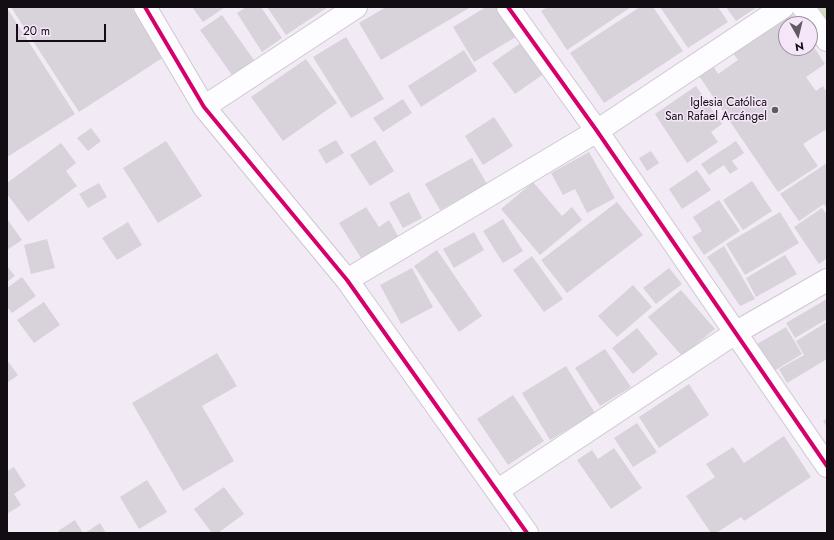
<!DOCTYPE html>
<html>
<head>
<meta charset="utf-8">
<style>
  body { margin:0 }
  #map { position:relative; width:834px; height:540px; overflow:hidden; background:#f2eaf5; font-family:Jost,sans-serif }
  canvas { display:block }
  .frame { position:absolute; inset:0; border:8px solid #120d13; pointer-events:none }
  .north { position:absolute; left:778px; top:16px; width:40px; height:40px; box-sizing:border-box; background:#f5e6f9; border:1px solid #9a8f9d; border-radius:50%; rotate:172deg; font-size:11px; font-weight:700; line-height:16px; text-align:center; color:#120d13 }
  .north::after { content:''; display:block; margin:auto; width:14px; height:18px; background:#605a62; clip-path:polygon(50% 0,100% 100%,50% 72%,0 100%) }
  .scale { position:absolute; left:16px; top:24px; width:90px; height:18px; box-sizing:border-box; border:2px solid #120d13; border-top:0; padding-left:5px; font-size:12px; line-height:14px; white-space:nowrap; color:#120d13; -webkit-text-stroke:3px #f5e6f9; paint-order:stroke }
</style>
</head>
<body>
<div id="map">
<canvas width="834" height="540"></canvas>
<div class="frame"></div>
<div class="north">N</div>
<div class="scale">20 m</div>
</div>
<script>
const ctx = document.querySelector('canvas').getContext('2d');
ctx.lineJoin = 'round';
function paint(path, color) { ctx.fillStyle = color; ctx.fill(path, 'evenodd'); }
const poly = rows => new Path2D(rows.map(r => 'M' + r).join(''));
function stroke(path, color, width, dash) { ctx.strokeStyle = color; ctx.lineWidth = width; ctx.lineCap = dash ? 'butt' : 'round'; ctx.setLineDash(dash || []); ctx.stroke(path); }
function write(font, color, halo, rows, align = 'center') {
  ctx.font = font + ' Jost,sans-serif'; ctx.lineWidth = 3; ctx.setLineDash([]); ctx.textBaseline = 'middle'; ctx.strokeStyle = halo; ctx.fillStyle = color; for (const [text, x, y, turn = 0] of rows) {
    ctx.save(); ctx.translate(x, y); ctx.rotate((+turn || 0) * Math.PI / 180); ctx.textAlign = isNaN(turn) ? turn : align; if (halo) ctx.strokeText(text, 0, 0); ctx.fillText(text, 0, 0); ctx.restore();
  }
}
const green = poly([
  [816,7,827,7,827,23]
]);
const building = poly([
  [11,7,131,7,164,57,79,112],
  [192,7,225,7,203,22],
  [246,7,261,7,282,38,262,52,237,13],
  [267,7,328,7,286,35],
  [386,7,471,7,381,60,359,23],
  [486,7,502,7,519,35,474,62,453,27],
  [548,7,631,7,567,50,541,11],
  [640,7,653,7,683,51,604,103,570,53],
  [660,7,718,7,728,22,688,48],
  [726,7,757,7,736,21],
  [7,8,75,114,7,157],
  [792,14,798,24,786,24,786,48,810,48,810,41,825,64,806,77,816,91,823,86,825,90,827,89,827,133,825,130,803,144,818,166,778,192,699,76,714,67,718,74,738,60,733,53],
  [222,15,254,60,232,75,200,30],
  [346,37,384,99,351,118,313,57],
  [522,42,545,73,515,94,492,63],
  [464,50,477,71,421,107,408,86],
  [306,59,337,103,283,141,251,97],
  [696,86,722,124,711,132,718,142,687,163,655,114],
  [403,99,412,113,383,132,373,118],
  [494,117,513,146,483,165,465,136],
  [91,128,101,141,88,151,77,138],
  [336,140,344,153,326,164,318,150],
  [375,140,394,171,370,186,350,155],
  [166,141,202,196,158,223,123,168],
  [736,141,744,153,732,161,738,169,730,174,724,165,709,175,701,164],
  [61,143,76,163,66,171,77,186,28,222,7,194,7,183],
  [651,151,659,163,647,171,639,158],
  [589,152,615,198,587,213,575,189,563,195,551,173],
  [472,158,487,184,440,210,425,184],
  [827,163,827,209,824,204,799,221,780,194],
  [697,170,711,190,682,209,669,189],
  [752,181,772,211,743,230,723,200],
  [533,182,562,216,572,207,582,220,540,255,501,209],
  [99,183,107,197,88,208,79,194],
  [409,192,422,218,403,228,389,203],
  [719,200,740,231,704,255,692,237,702,231,693,217],
  [617,202,643,235,567,293,541,260],
  [366,207,379,227,389,220,398,236,361,258,339,223],
  [822,208,827,215,827,258,819,264,794,227],
  [780,212,799,243,745,275,726,244],
  [7,219,22,240,7,250],
  [503,219,523,251,503,263,483,231],
  [128,222,142,245,117,260,102,238],
  [474,232,484,250,454,268,443,249],
  [47,239,55,268,31,274,24,245],
  [724,246,755,299,740,306,707,257],
  [437,250,482,316,459,332,414,266],
  [785,255,797,274,756,297,746,278],
  [532,256,563,299,544,312,513,270],
  [7,266,15,276,7,282],
  [412,268,433,307,401,324,380,285],
  [669,268,682,284,656,304,643,288],
  [22,277,36,296,12,313,7,307,7,288],
  [633,285,652,307,617,337,598,316],
  [681,290,715,329,682,356,648,317],
  [827,299,827,319,795,338,786,323],
  [44,302,60,325,34,343,17,320],
  [827,322,827,359,787,383,779,369,804,355,796,341],
  [786,327,802,354,774,371,757,344],
  [637,328,658,354,633,374,612,348],
  [605,349,631,387,600,406,575,368],
  [217,353,237,386,202,406,234,461,183,491,132,403],
  [7,360,18,375,7,383],
  [566,366,595,413,550,440,522,393],
  [689,384,709,415,659,448,639,417],
  [513,395,544,441,508,465,477,419],
  [827,418,827,427,823,421],
  [637,423,657,452,633,467,614,438],
  [784,436,811,477,744,521,741,517,716,533,711,533,686,496,715,477,706,464,733,447,744,463],
  [614,448,642,488,611,509,577,460,592,450,598,459],
  [14,467,26,486,14,494,21,505,7,514,7,471],
  [147,480,167,512,139,529,120,497],
  [224,487,244,514,218,533,212,533,194,509],
  [75,520,83,533,60,533,58,531],
  [100,523,106,533,85,533]
]);
const minor = poly([
  [145,7,204,107,347,280,527,533],
  [508,7,597,131,827,466],
  [803,7,827,40],
  [204,107,356,7],
  [347,280,597,131,783,7],
  [497,491,735,333,827,280]
]);
const cycleway = poly([
  [145,7,204,107,347,280,527,533],
  [508,7,597,131,827,466]
]);
const markers = [
  [775,110,4,"#605a62"]
];
const poiNames = [
  ["Iglesia Católica",767,103],
  ["San Rafael Arcángel",767,117]
];
paint(green, '#d5debe');
paint(building, '#d8d3da');
stroke(minor, '#cec8d0', 24);
stroke(minor, '#fdfcfe', 22);
stroke(cycleway, '#d6006c', 4);
for (const [x, y, r, color] of markers) { const dot = new Path2D(); dot.arc(x, y, r, 0, 2 * Math.PI); ctx.fillStyle = color; ctx.fill(dot); stroke(dot, '#f5e6f9', 1.5); }
write('12px', '#120d13', '#f5e6f9', poiNames, 'right');
</script>
</body>
</html>
